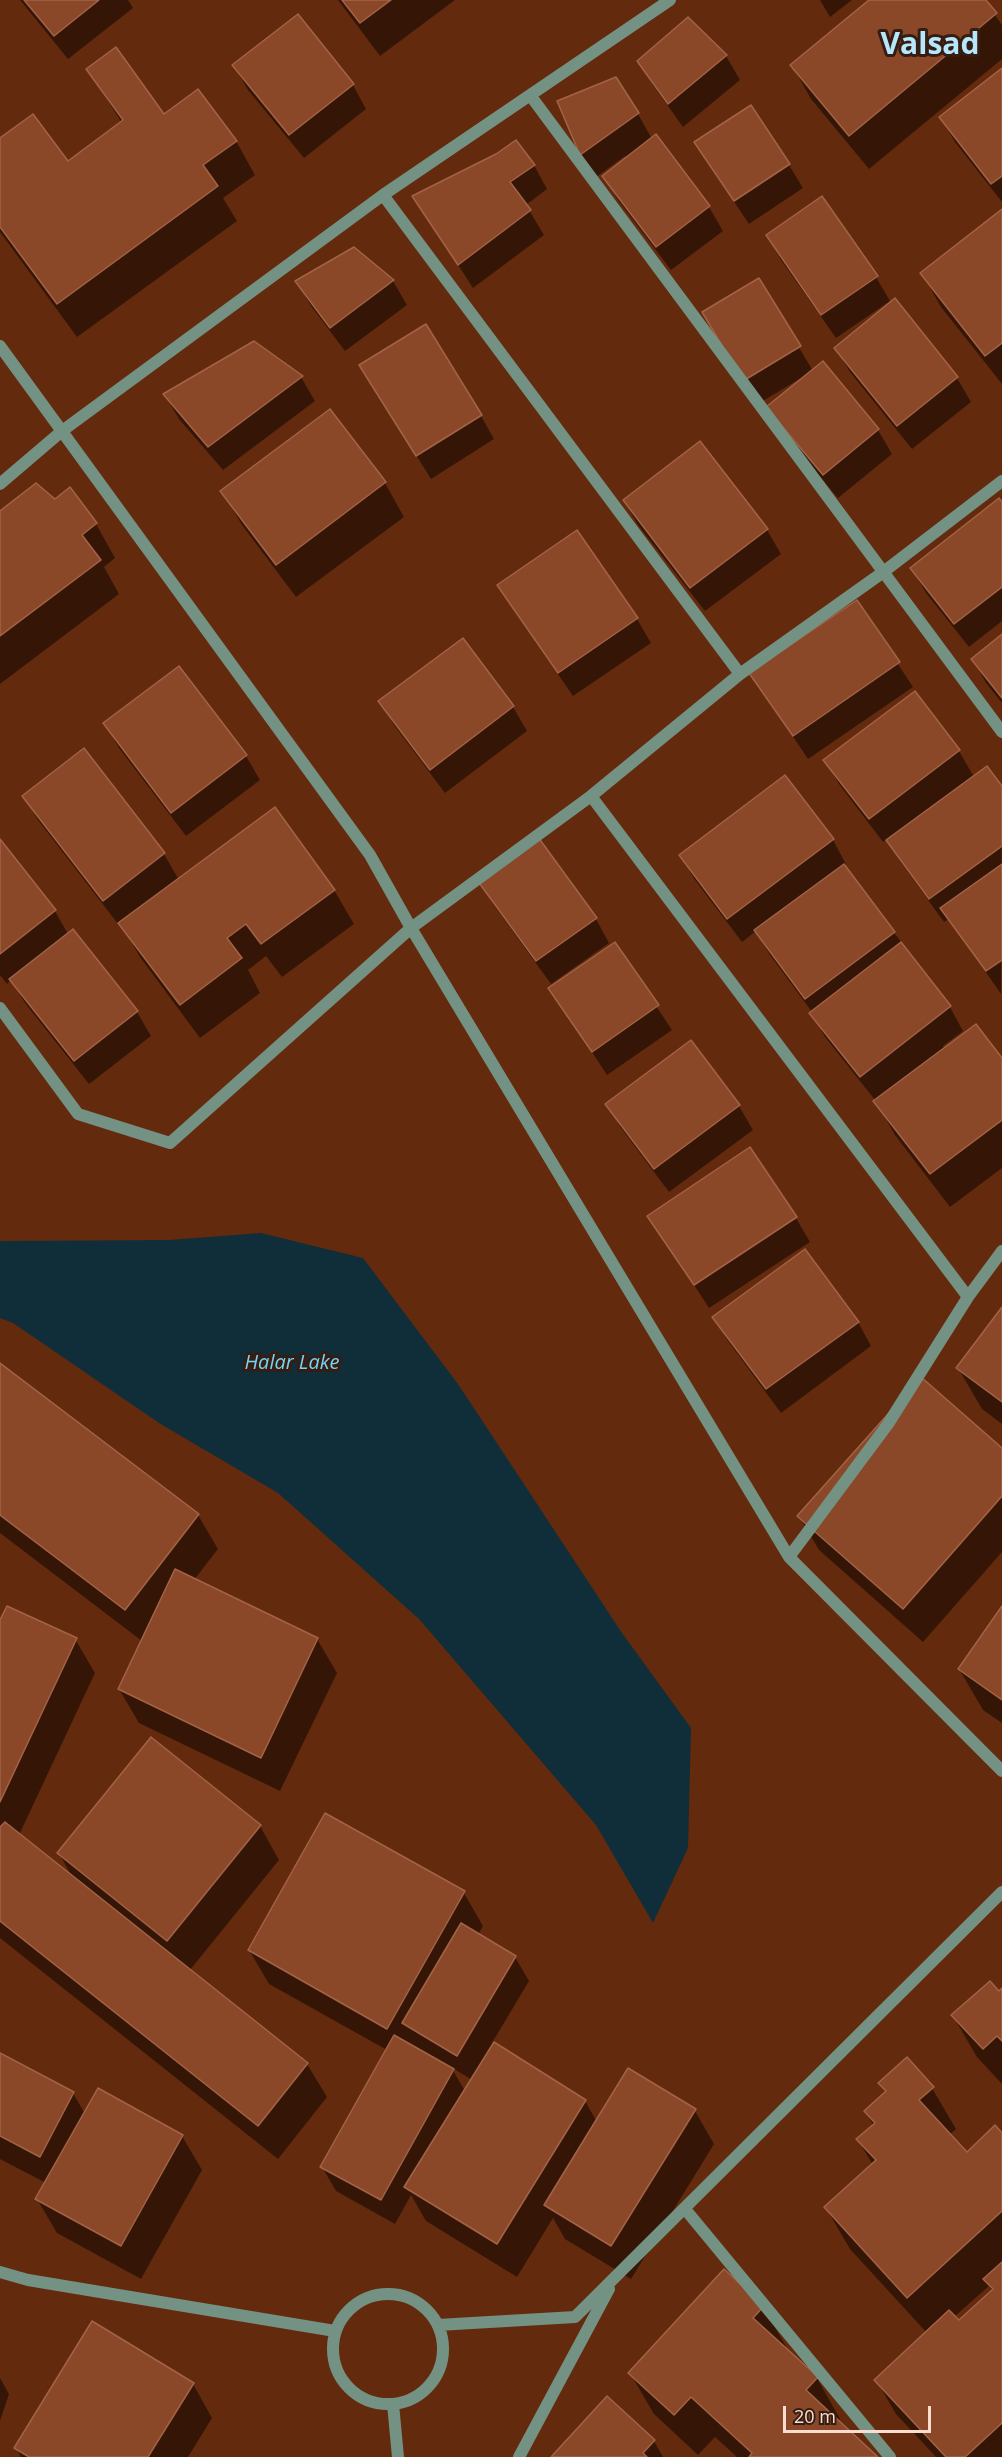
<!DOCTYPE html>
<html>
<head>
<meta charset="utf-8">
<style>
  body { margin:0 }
  #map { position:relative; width:1002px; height:2457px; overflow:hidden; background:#642a0d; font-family:"Open Sans",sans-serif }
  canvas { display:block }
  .scale { position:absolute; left:783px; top:2406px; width:148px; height:27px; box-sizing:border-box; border:3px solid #faddd0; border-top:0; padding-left:8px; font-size:18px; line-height:21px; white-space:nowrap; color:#faddd0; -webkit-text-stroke:4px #371d11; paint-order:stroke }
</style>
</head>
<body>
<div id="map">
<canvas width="1002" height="2457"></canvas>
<div class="scale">20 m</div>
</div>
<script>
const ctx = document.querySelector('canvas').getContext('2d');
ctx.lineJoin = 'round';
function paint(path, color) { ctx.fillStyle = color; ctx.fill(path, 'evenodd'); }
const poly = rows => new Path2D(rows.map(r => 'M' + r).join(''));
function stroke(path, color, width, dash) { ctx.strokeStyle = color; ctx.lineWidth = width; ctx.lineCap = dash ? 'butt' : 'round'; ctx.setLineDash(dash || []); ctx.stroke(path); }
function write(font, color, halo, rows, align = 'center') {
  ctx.font = font + ' "Open Sans",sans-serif'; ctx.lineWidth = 6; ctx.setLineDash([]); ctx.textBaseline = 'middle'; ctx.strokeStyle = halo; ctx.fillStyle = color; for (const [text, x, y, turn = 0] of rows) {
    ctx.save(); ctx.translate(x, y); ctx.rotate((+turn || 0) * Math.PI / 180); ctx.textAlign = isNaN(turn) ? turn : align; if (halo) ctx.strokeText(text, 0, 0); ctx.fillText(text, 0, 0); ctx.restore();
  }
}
const water = poly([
  [261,1233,363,1258,458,1384,622,1633,691,1728,688,1848,653,1923,596,1825,419,1619,278,1493,159,1423,13,1323,0,1318,0,1241,169,1240]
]);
const shadow = poly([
  [20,0,128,0,133,8,68,59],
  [338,0,455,0,380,56],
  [820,0,852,0,830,17],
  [872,0,984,0,1002,25,1002,59,869,169,811,99,792,65],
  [726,56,740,80,683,127,653,85,639,61],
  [234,66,353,85,366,109,304,158,248,90],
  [88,70,164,116,236,141,255,175,223,198,237,221,77,337,0,232,0,140,67,163,122,123],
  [1002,70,1002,202,955,142,941,118],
  [559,102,638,114,652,139,656,137,709,207,723,231,671,270,618,200,604,176,627,159,625,156,595,178,581,154],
  [534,165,547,189,526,205,544,235,473,288,414,197],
  [789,165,803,188,749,224,710,166],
  [1002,211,1002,384,941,307,922,273],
  [768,236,876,277,890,301,836,338,781,260],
  [354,248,393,281,407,305,345,351,311,306,297,282],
  [759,280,813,371,822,363,878,430,892,454,838,498,782,432,801,378,758,404,704,313],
  [254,343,301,377,315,401,223,470,179,419,165,395],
  [836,348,957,378,971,402,912,449,850,372],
  [375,389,481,416,494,439,431,479],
  [700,443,767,530,781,554,705,611,638,525,624,501],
  [385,483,404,517,296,597,242,525,222,491],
  [69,489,96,524,115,558,104,567,119,594,0,684,0,513,55,500],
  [1002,504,1002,621,969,647,926,593,912,569],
  [499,585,637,619,651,643,573,696,513,609],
  [857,602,913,687,808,759,751,674],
  [1002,636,1002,703,986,683,973,659],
  [463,640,513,707,527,731,445,793,394,725,380,701],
  [179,668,246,756,260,780,186,836,119,748,105,724],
  [915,693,959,751,974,777,1002,789,1001,994,949,919,944,922,902,864,887,839,883,842,839,784,825,760],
  [24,796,164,854,179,880,334,890,354,924,282,977,266,956,248,970,260,993,200,1038,140,957,120,922,118,924,38,820],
  [538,839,596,919,609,943,551,984,493,904,479,880],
  [833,840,846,864,844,866,950,1007,963,1031,943,1046,945,1049,1002,1061,1002,1168,950,1207,895,1135,875,1100,825,1037,811,1013,812,1012,770,955,756,931,742,942,695,880,681,856],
  [0,842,55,911,68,934,73,931,137,1012,151,1036,89,1084,25,1003,11,980,7,984,0,975],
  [615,944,672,1030,607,1075,550,988],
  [690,1042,739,1106,753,1130,669,1192,621,1128,607,1104],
  [649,1216,796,1218,810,1242,709,1308],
  [1002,1309,1002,1424,982,1409,958,1368],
  [714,1317,858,1322,871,1346,781,1413,728,1341],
  [0,1365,198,1515,218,1549,194,1580,317,1639,337,1673,280,1791,139,1723,119,1689,142,1641,0,1533],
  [1002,1450,1002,1552,923,1642,819,1550,799,1516],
  [1002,1608,1002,1723,983,1710,959,1669],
  [0,1621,75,1639,95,1673,19,1835,72,1877,59,1853,260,1826,279,1860,190,1970,307,2064,327,2097,278,2159,0,1938],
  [464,1893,483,1926,478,1935,515,1957,529,1981,492,2043,585,2101,597,2122,695,2111,714,2144,631,2279,565,2239,553,2218,517,2277,426,2221,411,2195,395,2224,336,2191,322,2167,387,2050,269,1984,249,1950],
  [451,2067,472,2080,465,2091],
  [1002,1990,1002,2084,977,2057,953,2016],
  [0,2055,73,2093,85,2114,99,2090,182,2136,202,2170,141,2279,57,2233,37,2199,46,2183,0,2159],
  [880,2083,932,2088,956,2129,949,2135,967,2154,1002,2135,1002,2457,936,2457,896,2414,876,2380,927,2333,850,2249,826,2208,873,2165,858,2140,874,2126,865,2111,886,2093],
  [989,2286,992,2291,958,2322,954,2317],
  [763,2307,787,2348,785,2349,817,2378,840,2419,838,2422,876,2457,737,2457,715,2437,698,2455,654,2414,630,2373],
  [0,2378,9,2394,0,2421],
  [193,2384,212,2418,188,2457,21,2457,16,2448],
  [654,2441,663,2457,553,2457]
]);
const building = poly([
  [24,0,99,0,54,36,24,0],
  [342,0,391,0,360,23,342,0],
  [869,0,986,0,997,13,849,136,790,65,869,0],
  [298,14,354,84,289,135,232,65,298,14],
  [688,17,727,55,668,104,637,61,688,17],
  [116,47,164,114,198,89,237,141,203,165,218,186,57,304,0,227,0,138,33,114,68,161,123,120,86,69,116,47],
  [1002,68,1002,176,991,184,939,117,1002,68],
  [616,77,639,113,580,155,557,101,616,77],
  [751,105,790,164,734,201,694,142,751,105],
  [656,134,710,206,656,247,602,176,656,134],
  [516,140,535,165,510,182,531,210,458,265,412,196,496,154,516,140],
  [822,196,878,276,821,315,766,235,822,196],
  [1002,209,1002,343,985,356,920,273,1002,209],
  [354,247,394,280,330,328,295,281,354,247],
  [759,278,801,346,743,381,702,312,759,278],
  [895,298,958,377,897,426,834,348,895,298],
  [426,324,482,415,416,456,359,365,426,324],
  [254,341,303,376,208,447,163,394,254,341],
  [823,361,879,429,823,475,766,407,823,361],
  [330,409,386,482,276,565,220,491,330,409],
  [700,441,768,529,690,588,623,500,700,441],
  [36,483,55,499,70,487,97,523,82,535,101,560,0,636,0,511,36,483],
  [999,498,1002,502,1002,587,954,624,910,568,999,498],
  [577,530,638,618,558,673,497,585,577,530],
  [857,600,900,662,793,736,749,673,857,600],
  [1002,634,1002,698,971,659,1002,634],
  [463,638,514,706,430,770,378,701,463,638],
  [179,666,247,755,171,813,103,723,179,666],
  [915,691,960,750,869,819,823,760,915,691],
  [84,748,165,853,103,901,22,796,84,748],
  [987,766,1002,786,1002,846,929,899,886,840,987,766],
  [785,775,834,839,727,919,679,855,785,775],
  [275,807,335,890,261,944,246,924,227,938,242,958,180,1005,118,923,275,807],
  [538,837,597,918,536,961,477,880,538,837],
  [0,839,56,910,0,954,0,839],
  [844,864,895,932,805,999,754,930,844,864],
  [1002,864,1002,960,986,971,940,908,1002,864],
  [73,929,138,1011,74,1061,9,979,73,929],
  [615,942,659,1005,592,1052,548,988,615,942],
  [901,942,951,1006,860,1077,809,1013,901,942],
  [976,1024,1002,1058,1002,1120,930,1174,873,1101,976,1024],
  [691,1040,740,1105,654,1169,605,1104,691,1040],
  [750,1147,797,1217,694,1285,647,1216,750,1147],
  [805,1249,859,1322,766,1389,712,1317,805,1249],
  [1002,1307,1002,1402,956,1368,1002,1307],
  [0,1363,199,1514,125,1610,0,1515,0,1363],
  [921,1377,1002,1448,1002,1496,903,1609,797,1516,921,1377],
  [175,1569,318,1638,261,1758,118,1689,175,1569],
  [7,1606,77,1638,0,1802,0,1620,7,1606],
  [1002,1606,1002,1700,958,1669,1002,1606],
  [151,1737,261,1825,167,1941,57,1853,151,1737],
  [325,1813,465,1891,387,2029,248,1950,325,1813],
  [5,1822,308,2063,258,2126,0,1921,0,1827,5,1822],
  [461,1923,516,1956,457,2056,402,2023,461,1923],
  [990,1981,999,1991,1002,1988,1002,2041,997,2036,983,2049,951,2015,990,1981],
  [394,2035,454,2069,381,2200,320,2167,394,2035],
  [494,2042,586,2100,497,2244,404,2187,494,2042],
  [0,2053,74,2092,40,2157,0,2136,0,2053],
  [907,2057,934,2087,919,2100,967,2152,995,2125,1002,2133,1002,2211,907,2298,824,2207,876,2160,856,2139,875,2123,864,2111,886,2091,878,2083,907,2057],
  [628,2068,696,2109,611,2246,544,2205,628,2068],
  [98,2088,183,2135,121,2246,35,2199,98,2088],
  [1002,2262,1002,2423,965,2457,946,2457,874,2380,949,2310,959,2320,993,2289,983,2279,1002,2262],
  [724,2269,764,2306,753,2318,818,2377,806,2390,878,2457,749,2457,752,2453,691,2397,674,2415,628,2373,724,2269],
  [92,2321,194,2383,148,2457,29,2457,14,2448,92,2321],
  [607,2396,655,2440,643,2453,647,2457,551,2457,607,2396]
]);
const street = poly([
  [530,95,1002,732],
  [383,195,740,674],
  [0,346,370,855,411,928,789,1557,1002,1771],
  [0,484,62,431,383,195,670,0],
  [591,796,968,1297,888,1424,789,1557],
  [0,1008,78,1114,170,1143,411,928,591,796,740,674,882,573,1002,481],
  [968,1297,1002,1251],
  [685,2209,890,2457],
  [0,2272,28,2280,335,2331],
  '333 2349a55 55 0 1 1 110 0a55 55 0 1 1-110 0Z',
  [438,2325,575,2317,1002,1892],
  [393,2404,398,2457],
  [519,2457,609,2289]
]);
const waterNames = [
  ["Halar Lake",292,1363]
];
const townNames = [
  ["Valsad",930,45]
];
paint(water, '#102e39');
paint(shadow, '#0007');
paint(building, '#8b4829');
stroke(building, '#a36347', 1.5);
stroke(street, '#739283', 12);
write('italic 20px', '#72d4f8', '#371d11', waterNames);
write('bold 30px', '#b5e8fd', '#371d11', townNames);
</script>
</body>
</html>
